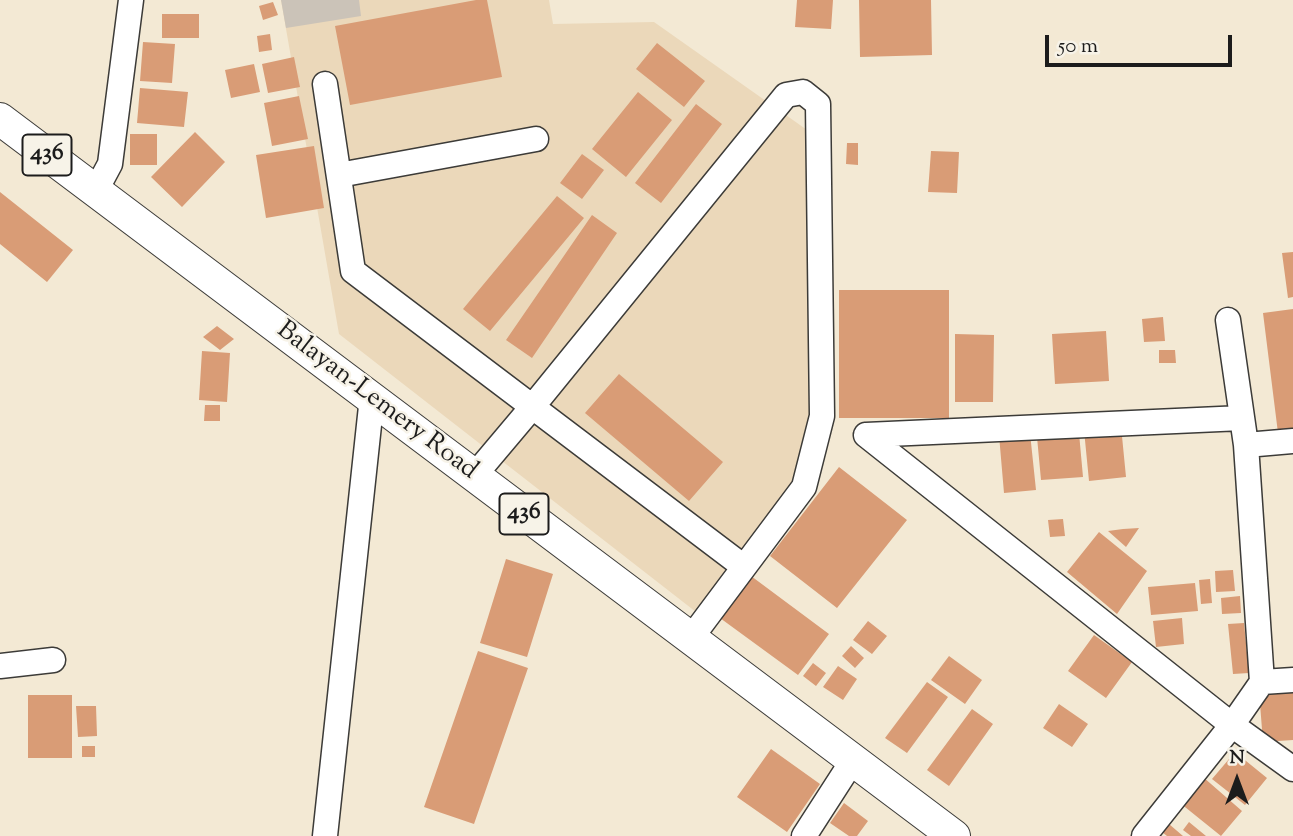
<!DOCTYPE html>
<html>
<head>
<meta charset="utf-8">
<style>
  body { margin:0 }
  #map { position:relative; width:1293px; height:836px; overflow:hidden; background:#f3e9d4; font-family:"Sorts Mill Goudy",serif }
  canvas { display:block }
  .north { position:absolute; left:1202px; top:745px; width:70px; height:70px; -webkit-text-stroke:5px #f7f3e8; paint-order:stroke; rotate:0deg; font-size:19px; font-weight:700; line-height:28px; text-align:center; color:#1c1c1c }
  .north::after { content:''; display:block; margin:auto; width:24px; height:32px; background:#1c1c1c; clip-path:polygon(50% 0,100% 100%,50% 72%,0 100%) }
  .scale { position:absolute; left:1045px; top:35px; width:187px; height:32px; box-sizing:border-box; border:4px solid #1c1c1c; border-top:0; padding-left:9px; font-size:21px; line-height:24px; white-space:nowrap; color:#1c1c1c; -webkit-text-stroke:5px #f7f3e8; paint-order:stroke }
</style>
</head>
<body>
<div id="map">
<canvas width="1293" height="836"></canvas>
<div class="north">N</div>
<div class="scale">50 m</div>
</div>
<script>
const ctx = document.querySelector('canvas').getContext('2d');
ctx.lineJoin = 'round';
function paint(path, color) { ctx.fillStyle = color; ctx.fill(path, 'evenodd'); }
const poly = rows => new Path2D(rows.map(r => 'M' + r).join(''));
function stroke(path, color, width, dash) { ctx.strokeStyle = color; ctx.lineWidth = width; ctx.lineCap = dash ? 'butt' : 'round'; ctx.setLineDash(dash || []); ctx.stroke(path); }
function write(font, color, halo, rows, align = 'center') {
  ctx.font = font + ' "Sorts Mill Goudy",serif'; ctx.lineWidth = 5; ctx.setLineDash([]); ctx.textBaseline = 'middle'; ctx.strokeStyle = halo; ctx.fillStyle = color; for (const [text, x, y, turn = 0] of rows) {
    ctx.save(); ctx.translate(x, y); ctx.rotate((+turn || 0) * Math.PI / 180); ctx.textAlign = isNaN(turn) ? turn : align; if (halo) ctx.strokeText(text, 0, 0); ctx.fillText(text, 0, 0); ctx.restore();
  }
}
const built = poly([
  [281,0,549,0,553,24,654,22,817,137,823,462,714,626,339,334]
]);
const industrial = poly([
  [281,0,359,0,361,16,286,28]
]);
const building = poly([
  [476,0,487,0,502,77,350,105,335,26],
  [797,0,833,0,831,29,795,27],
  [859,0,931,0,932,55,860,57],
  [273,2,278,15,263,20,259,6],
  [162,14,199,14,199,38,162,38],
  [270,34,272,50,259,52,257,36],
  [143,42,175,44,172,83,140,81],
  [657,43,705,81,684,107,636,69],
  [294,57,300,87,268,93,262,64],
  [254,64,260,92,231,98,225,70],
  [140,88,188,92,184,127,137,123],
  [638,92,672,120,626,177,592,149],
  [299,96,308,139,272,146,264,103],
  [696,104,722,124,661,203,635,183],
  [195,132,225,162,182,207,151,177],
  [130,134,157,134,157,165,130,165],
  [847,143,858,143,858,165,846,164],
  [314,146,324,208,266,218,256,155],
  [931,151,959,152,957,193,928,192],
  [582,154,604,170,582,199,560,183],
  [0,192,73,250,47,282,0,244],
  [557,196,584,218,490,331,463,309],
  [592,215,617,233,532,358,506,340],
  [1293,252,1293,297,1288,298,1282,253],
  [839,290,949,290,949,418,839,418],
  [1293,309,1293,439,1279,441,1263,313],
  [1163,317,1165,341,1144,342,1142,319],
  [217,326,234,339,220,350,203,337],
  [1106,331,1109,381,1055,384,1052,334],
  [955,334,994,335,993,402,955,402],
  [1159,350,1175,350,1176,363,1159,363],
  [202,351,230,353,227,402,199,400],
  [619,374,723,462,689,501,585,413],
  [205,405,220,405,220,421,204,421],
  [1121,426,1126,477,1089,481,1084,430],
  [1030,433,1036,490,1004,493,999,435],
  [1079,433,1083,477,1041,480,1037,437],
  [839,467,907,520,837,608,770,556],
  [1063,519,1065,536,1050,537,1048,520],
  [1139,528,1126,547,1108,531,1123,529],
  [1099,532,1147,571,1117,614,1067,572],
  [506,559,553,574,527,657,480,643],
  [1233,570,1235,591,1216,592,1215,571],
  [751,576,829,634,798,675,720,618],
  [1210,579,1212,603,1201,604,1199,580],
  [1195,583,1198,611,1151,615,1148,587],
  [1240,596,1241,613,1222,614,1221,598],
  [1182,618,1184,644,1156,647,1153,621],
  [868,621,887,636,872,654,853,640],
  [1244,623,1249,673,1233,674,1228,624],
  [1094,635,1132,662,1106,698,1068,671],
  [851,646,864,658,855,668,842,656],
  [478,651,528,668,474,824,424,807],
  [949,656,982,680,965,704,931,680],
  [813,663,826,673,816,686,803,676],
  [838,666,857,679,843,700,823,687],
  [927,682,948,697,907,753,885,738],
  [1293,688,1293,740,1263,742,1259,691],
  [28,695,72,695,72,758,28,758],
  [1059,704,1088,724,1072,747,1043,728],
  [76,706,96,706,97,736,78,737],
  [972,709,993,724,949,786,927,770],
  [82,746,95,746,95,757,82,757],
  [771,749,820,784,787,832,737,797],
  [1235,752,1267,778,1245,805,1212,779],
  [1203,777,1242,811,1221,836,1180,803],
  [844,803,868,821,857,836,849,836,830,823],
  [1189,822,1206,836,1191,836,1183,830],
  [1169,824,1183,836,1167,836,1162,832]
]);
const minor = poly([
  [325,84,353,271,744,567],
  [339,175,536,139],
  [95,192,110,164,131,0],
  [1228,320,1246,445,1262,682],
  [866,435,1232,725,1293,769],
  [866,435,1242,418],
  [1246,445,1293,441],
  [474,476,533,406,786,95,803,92,818,104,822,416,804,487,691,638],
  [0,666,53,660],
  [325,836,372,397],
  [804,836,853,760],
  [1144,836,1232,725,1262,682,1293,680]
]);
const major = poly([
  [0,119,954,836]
]);
const shields = [
  [47,155,49],
  [524,514,49]
];
const shieldNames = [
  ["436",47,155],
  ["436",524,514]
];
const streetNames = [
  ["Balayan-Lemery Road",376,402,37]
];
paint(built, '#ebd8ba');
paint(industrial, '#cbc3b8');
paint(building, '#d99c76');
stroke(minor, '#3c3b38', 27);
stroke(major, '#3c3b38', 34);
stroke(minor, '#fff', 24);
stroke(major, '#fff', 32);
for (const [x, y, w] of shields) { const box = new Path2D(); box.roundRect(x - w / 2, y - 20.5, w, 41, 5); ctx.fillStyle = '#f7f3e8'; ctx.fill(box); stroke(box, '#1c1c1c', 2); }
write('bold 24px', '#1c1c1c', null, shieldNames);
write('26px', '#1c1c1c', '#f7f3e8', streetNames);
</script>
</body>
</html>
